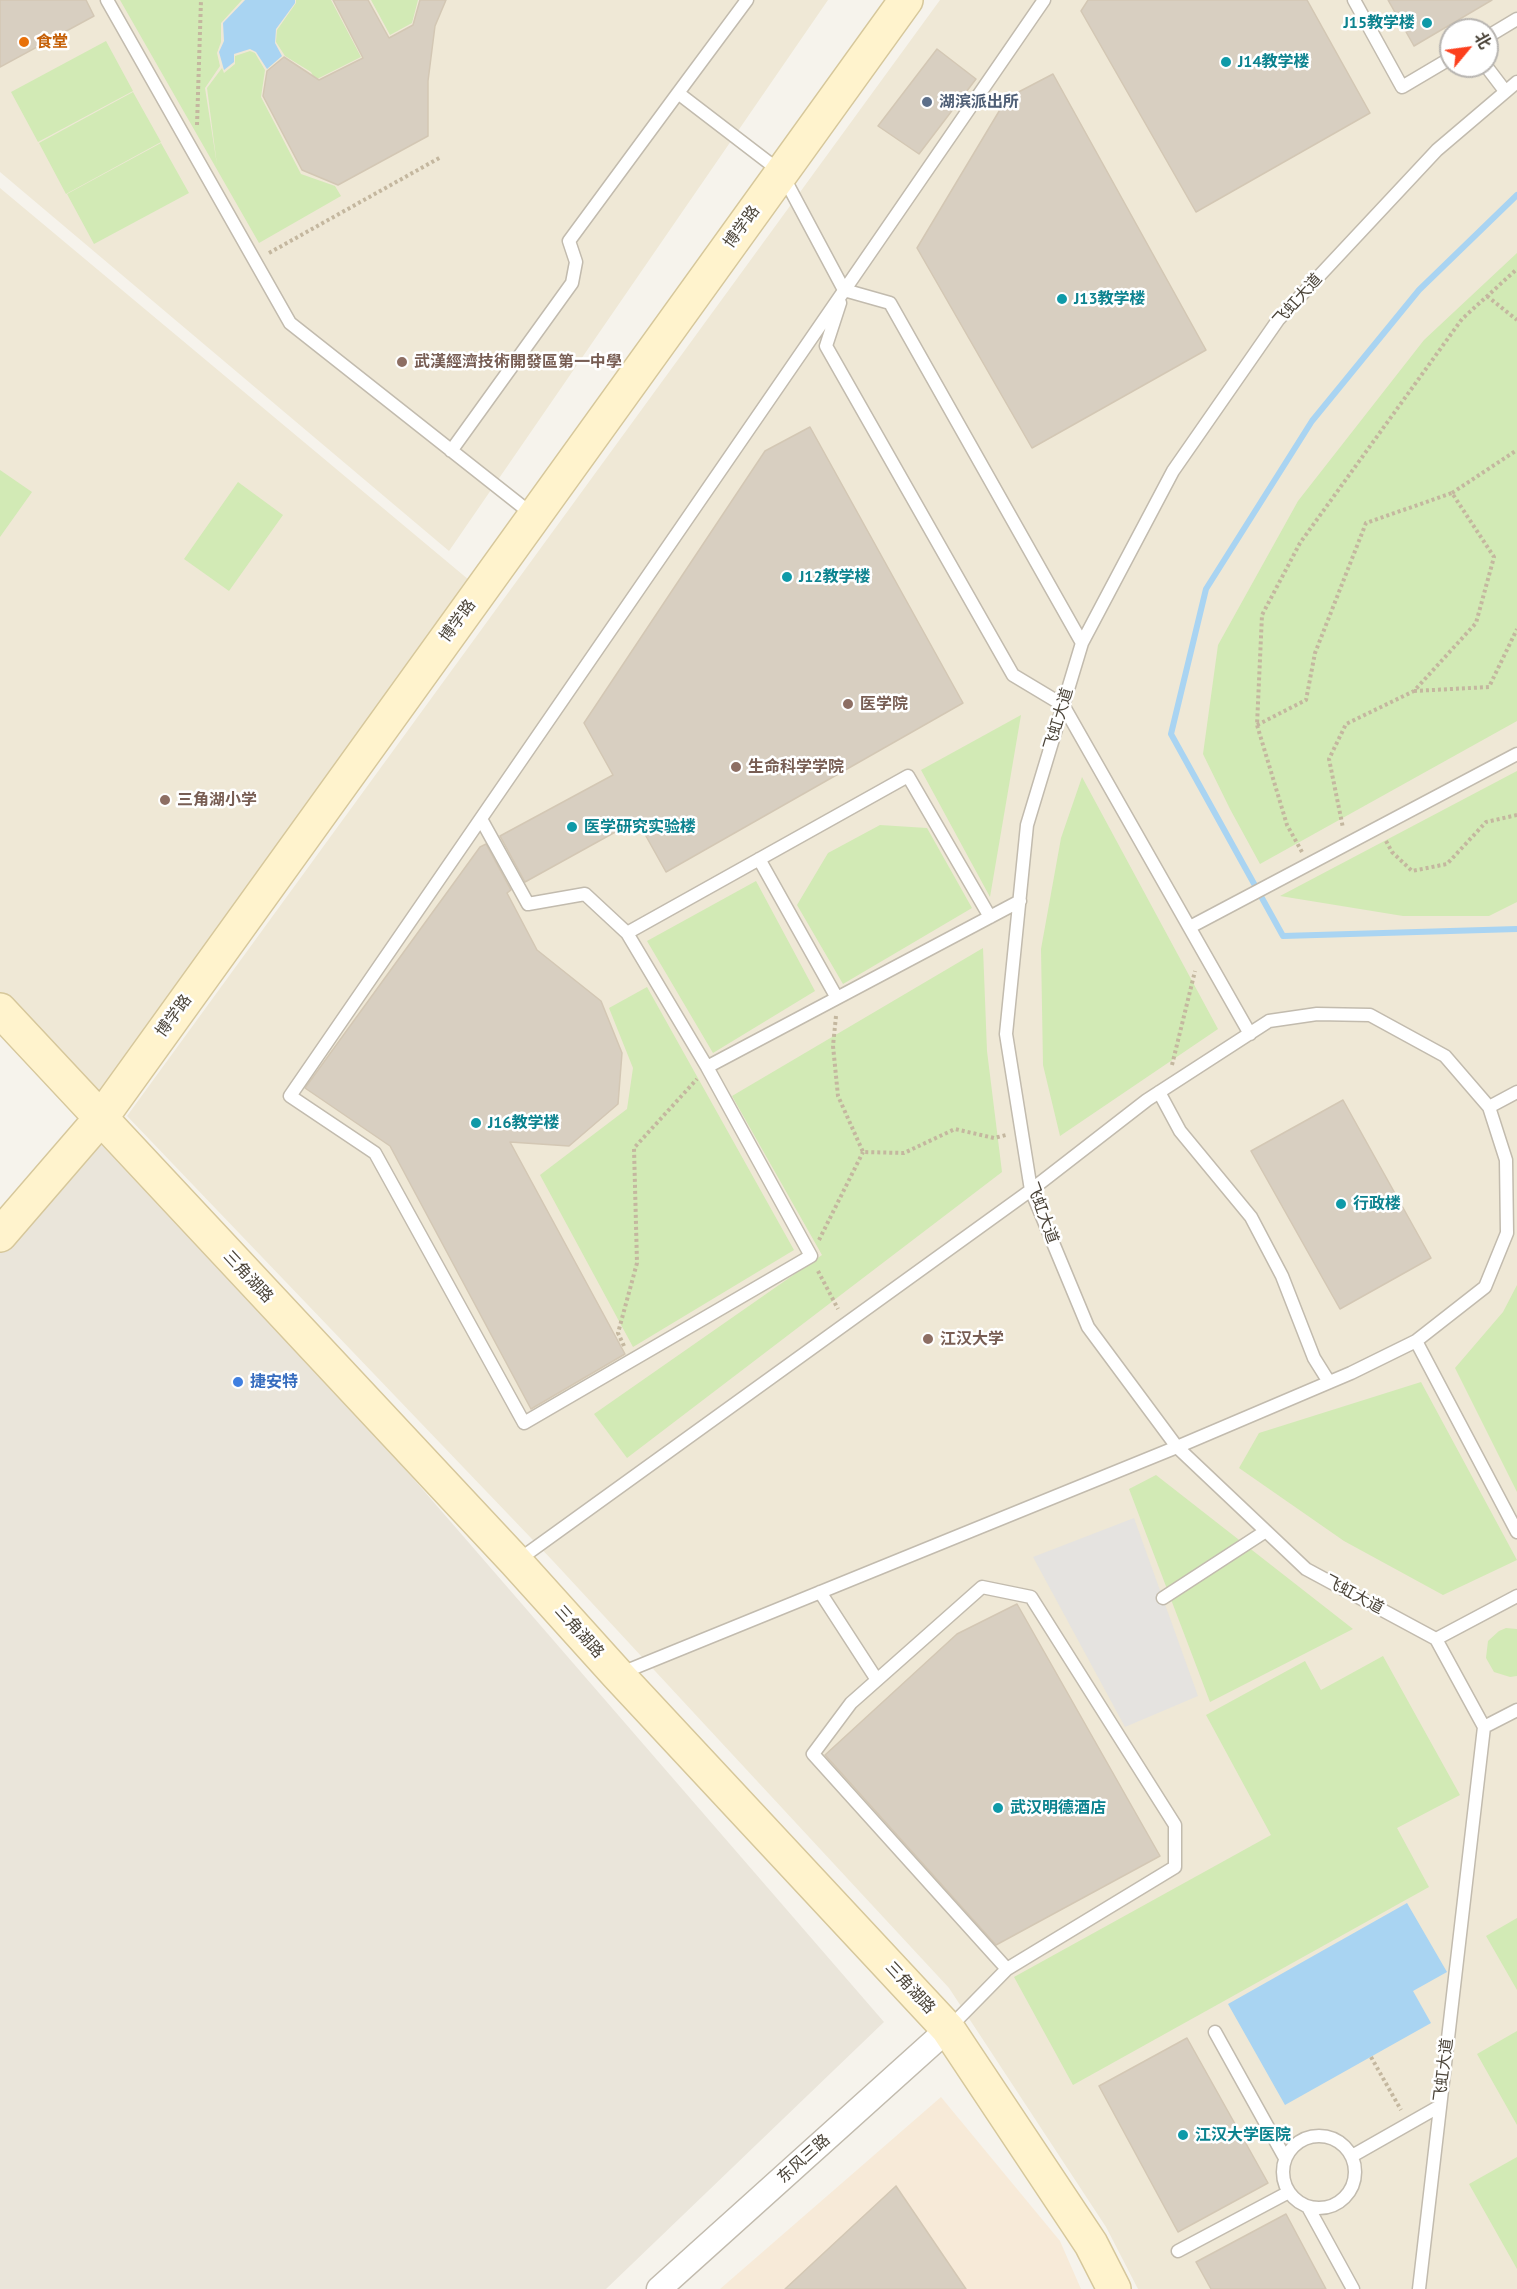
<!DOCTYPE html>
<html>
<head>
<meta charset="utf-8">
<style>
  body { margin:0 }
  #map { position:relative; width:1517px; height:2289px; overflow:hidden; background:#f6f3ec; font-family:"PT Sans","Noto Sans SC",sans-serif }
  canvas { display:block }
  .north { position:absolute; left:1439px; top:18px; width:60px; height:60px; box-sizing:border-box; background:#fff; border:2px solid #b7b4b0; border-radius:50%; rotate:61deg; font-size:16px; font-weight:700; line-height:24px; text-align:center; color:#4b4439 }
  .north::after { content:''; display:block; margin:auto; width:21px; height:27px; background:#fc3f1d; clip-path:polygon(50% 0,100% 100%,50% 72%,0 100%) }
</style>
</head>
<body>
<div id="map">
<canvas width="1517" height="2289"></canvas>
<div class="north">北</div>
</div>
<script>
const ctx = document.querySelector('canvas').getContext('2d');
ctx.lineJoin = 'round';
function paint(path, color) { ctx.fillStyle = color; ctx.fill(path, 'evenodd'); }
const poly = rows => new Path2D(rows.map(r => 'M' + r).join(''));
function stroke(path, color, width, dash) { ctx.strokeStyle = color; ctx.lineWidth = width; ctx.lineCap = dash ? 'butt' : 'round'; ctx.setLineDash(dash || []); ctx.stroke(path); }
function write(font, color, halo, rows, align = 'center') {
  ctx.font = font + ' "PT Sans","Noto Sans SC",sans-serif'; ctx.lineWidth = 5; ctx.setLineDash([]); ctx.textBaseline = 'middle'; ctx.strokeStyle = halo; ctx.fillStyle = color; for (const [text, x, y, turn = 0] of rows) {
    ctx.save(); ctx.translate(x, y); ctx.rotate((+turn || 0) * Math.PI / 180); ctx.textAlign = isNaN(turn) ? turn : align; if (halo) ctx.strokeText(text, 0, 0); ctx.fillText(text, 0, 0); ctx.restore();
  }
}
const residential = poly([
  [101,1118,884,2022,606,2289,0,2289,0,1239]
]);
const commercial = poly([
  [941,2097,1060,2241,1081,2289,720,2289]
]);
const education = poly([
  [0,0,828,0,449,551,0,172],
  [940,0,1517,0,1517,2289,1138,2289,1106,2227,949,1988,553,1561,127,1116],
  [1451,30,1487,30,1487,66,1451,66],
  [0,188,481,590,101,1118,0,1010]
]);
const green = poly([
  [120,0,242,0,221,23,221,42,217,53,220,66,205,88,217,165,207,88,222,68,224,73,235,64,235,56,250,51,255,53,265,70,261,97,301,174,335,186,341,196,259,243],
  [296,0,331,0,361,57,315,80,311,72,285,56,276,42,277,30,296,3],
  [371,0,418,0,412,23,390,35],
  [106,41,133,91,38,142,11,92],
  [133,92,161,142,66,194,39,143],
  [161,143,189,193,94,244,67,194],
  [1517,253,1517,721,1260,864,1230,809,1203,754,1218,645,1298,501,1424,340],
  [0,470,32,492,0,537],
  [238,482,283,515,229,591,184,559],
  [1021,715,990,897,921,770],
  [1517,771,1517,902,1489,916,1403,916,1280,896],
  [1082,777,1218,1029,1060,1136,1043,1065,1041,949,1061,838],
  [880,825,927,828,972,908,843,984,797,905,828,853],
  [756,881,815,991,713,1053,647,941],
  [983,948,987,1051,1002,1172,627,1458,594,1414,822,1255,732,1096],
  [647,987,794,1250,633,1347,540,1175,627,1109,633,1068,609,1008],
  [1517,1285,1517,1492,1455,1368,1503,1312],
  [1421,1382,1517,1560,1443,1595,1344,1541,1239,1468,1259,1433],
  [1156,1475,1353,1629,1210,1702,1129,1489],
  [1506,1628,1517,1629,1517,1676,1510,1677,1494,1672,1486,1658,1488,1641,1499,1631],
  [1383,1656,1460,1795,1397,1828,1429,1887,1073,2085,1014,1977,1271,1835,1206,1715,1305,1661,1321,1690],
  [1517,1918,1517,1990,1486,1936],
  [1517,2031,1517,2125,1477,2054],
  [1517,2157,1517,2269,1469,2184]
]);
const parking = poly([
  [1134,1518,1198,1696,1125,1727,1033,1557]
]);
const water = poly([
  [245,0,295,0,295,3,276,29,275,43,282,56,267,69,256,52,250,49,234,54,234,62,224,70,219,52,224,41,223,23],
  [1407,1903,1447,1972,1413,1991,1431,2023,1285,2105,1228,2004]
]);
const stream = poly([
  [1517,195,1419,290,1312,421,1206,589,1171,734,1283,936,1517,929]
]);
const building = poly([
  [0,0,86,0,94,16,0,67,0,0],
  [333,0,368,0,389,38,413,25,420,0,446,0,435,26,428,81,428,136,338,185,302,170,263,96,267,71,284,57,319,80,363,58,333,0],
  [1088,0,1307,0,1370,113,1196,212,1081,11,1088,0],
  [1388,0,1492,0,1414,46,1388,0],
  [937,49,976,79,919,154,878,126,937,49],
  [1053,74,1206,350,1032,448,917,248,1007,98,1053,74],
  [810,427,963,703,666,872,637,820,525,882,500,836,613,775,584,723,765,451,810,427],
  [486,844,511,890,507,893,537,950,601,1001,622,1053,618,1104,569,1146,510,1142,625,1354,531,1409,390,1146,305,1088,480,847,486,844],
  [1343,1100,1431,1258,1340,1309,1251,1151,1343,1100],
  [1017,1604,1160,1856,996,1945,825,1755,957,1634,1017,1604],
  [1187,2038,1268,2183,1178,2232,1099,2086,1187,2038],
  [896,2186,966,2289,785,2289,896,2186],
  [1286,2214,1326,2289,1211,2289,1196,2262,1286,2214]
]);
const path = poly([
  [197,125,201,0],
  [269,253,441,157],
  [1487,296,1517,320],
  [1452,493,1517,450],
  [1414,691,1489,687,1517,629],
  [1257,725,1306,700,1315,653,1366,523,1452,493,1494,557,1476,623,1414,691,1346,724,1329,759,1343,828],
  [1386,841,1392,852,1412,871,1447,864,1486,822,1517,815],
  [1302,852,1287,825,1257,725,1262,615,1300,543,1462,319,1517,269],
  [836,1016,833,1046,838,1096,863,1152,904,1153,955,1129,994,1138,1006,1135],
  [1172,1065,1195,971],
  [819,1240,863,1152],
  [818,1271,838,1309],
  [624,1346,618,1333,637,1263,634,1148,697,1079],
  [1371,2057,1401,2110]
]);
const lane = poly([
  [107,0,290,323,533,515],
  [1354,0,1402,87,1451,58],
  [1487,37,1517,19],
  [1486,66,1505,91],
  [678,93,747,0],
  [840,303,826,346,1013,675,1063,705,1250,1034],
  [451,451,572,283,576,262,569,241,678,93,781,172,844,290,890,303,1082,643],
  [481,819,528,904,585,894,627,933],
  [759,859,837,998],
  [1020,901,707,1067,811,1256,524,1423,375,1153,290,1096,1044,0],
  [1190,927,1517,754],
  [707,1067,627,933,908,776,990,917],
  [1159,1092,1180,1131,1251,1217,1282,1276,1314,1358,1329,1382],
  [1489,1107,1517,1092],
  [1416,1341,1517,1532],
  [517,1561,1031,1190,1147,1100,1269,1021,1317,1014,1370,1015,1445,1056,1489,1107,1506,1160,1507,1233,1485,1287,1416,1341,1351,1373,1177,1447,619,1674],
  [820,1592,877,1680],
  [1163,1598,1266,1531],
  [1436,1639,1517,1596],
  [1484,1727,1517,1710],
  [949,2028,1007,1969,1175,1867,1175,1825,1031,1597,982,1587,851,1703,813,1754,1007,1969],
  [1215,2032,1285,2158],
  '1283 2172a36 36 0 1 1 72 0a36 36 0 1 1-72 0Z',
  [1352,2156,1440,2106],
  [1308,2207,1353,2289],
  [1178,2251,1289,2192],
  [1419,2289,1484,1727,1436,1639,1306,1569,1177,1447,1088,1327,1031,1190,1006,1034,1027,825,1082,643,1173,471,1278,320,1437,150,1517,82]
]);
const street = poly([
  [659,2289,948,2029]
]);
const secondary = poly([
  [0,1010,515,1561,617,1674,948,2029,1091,2244,1114,2289],
  [0,1235,101,1118,906,0]
]);
const markers = [
  [1427,23,6,"#0f9aa8"],
  [24,42,6,"#e8710a"],
  [1226,62,6,"#0f9aa8"],
  [927,102,6,"#5c6f8a"],
  [1062,299,6,"#0f9aa8"],
  [402,362,6,"#8d6e63"],
  [787,577,6,"#0f9aa8"],
  [848,704,6,"#8d6e63"],
  [736,767,6,"#8d6e63"],
  [165,800,6,"#8d6e63"],
  [572,827,6,"#0f9aa8"],
  [476,1123,6,"#0f9aa8"],
  [1341,1204,6,"#0f9aa8"],
  [928,1339,6,"#8d6e63"],
  [238,1382,6,"#3f7fe0"],
  [998,1808,6,"#0f9aa8"],
  [1183,2135,6,"#0f9aa8"]
];
const cultureNames = [
  ["J15教学楼",1415,23,"right"],
  ["J14教学楼",1238,62],
  ["J13教学楼",1074,299],
  ["J12教学楼",799,577],
  ["医学研究实验楼",584,827],
  ["J16教学楼",488,1123],
  ["行政楼",1353,1204],
  ["武汉明德酒店",1010,1808],
  ["江汉大学医院",1195,2135]
];
const foodNames = [
  ["食堂",36,42]
];
const serviceNames = [
  ["湖滨派出所",939,102]
];
const streetNames = [
  ["博学路",742,227,-54],
  ["飞虹大道",1298,300,-48],
  ["博学路",458,621,-54],
  ["飞虹大道",1059,719,-73],
  ["博学路",174,1016,-54],
  ["飞虹大道",1042,1213,70],
  ["三角湖路",248,1277,47],
  ["飞虹大道",1354,1595,28],
  ["三角湖路",579,1632,48],
  ["三角湖路",910,1988,47],
  ["飞虹大道",1444,2070,-83],
  ["东风三路",804,2159,-42]
];
const educationNames = [
  ["武漢經濟技術開發區第一中學",414,362],
  ["医学院",860,704],
  ["生命科学学院",748,767],
  ["三角湖小学",177,800],
  ["江汉大学",940,1339]
];
const shopNames = [
  ["捷安特",250,1382]
];
paint(residential, '#eae5da');
paint(commercial, '#f7ead8');
paint(education, '#efe8d6');
paint(green, '#d2eab5');
paint(parking, '#e5e3e0');
paint(water, '#a9d4f2');
stroke(stream, '#a9d4f2', 6);
paint(building, '#d8cfc1');
stroke(building, '#d3c7b4', 1.5);
stroke(lane, '#c2bbae', 15);
stroke(street, '#c2bbae', 27);
stroke(secondary, '#d6c79b', 36);
stroke(path, '#c4b79f', 4, [3, 3]);
stroke(lane, '#fff', 12);
stroke(street, '#fff', 24);
stroke(secondary, '#fff3cd', 33);
for (const [x, y, r, color] of markers) { const dot = new Path2D(); dot.arc(x, y, r, 0, 2 * Math.PI); ctx.fillStyle = color; ctx.fill(dot); stroke(dot, '#fff', 2); }
write('bold 16px', '#0d838f', '#fff', cultureNames, 'left');
write('bold 16px', '#c56008', '#fff', foodNames, 'left');
write('bold 16px', '#4e5e75', '#fff', serviceNames, 'left');
write('16px', '#4b4439', '#fff', streetNames);
write('bold 16px', '#785e54', '#fff', educationNames, 'left');
write('bold 16px', '#366cbe', '#fff', shopNames, 'left');
</script>
</body>
</html>
